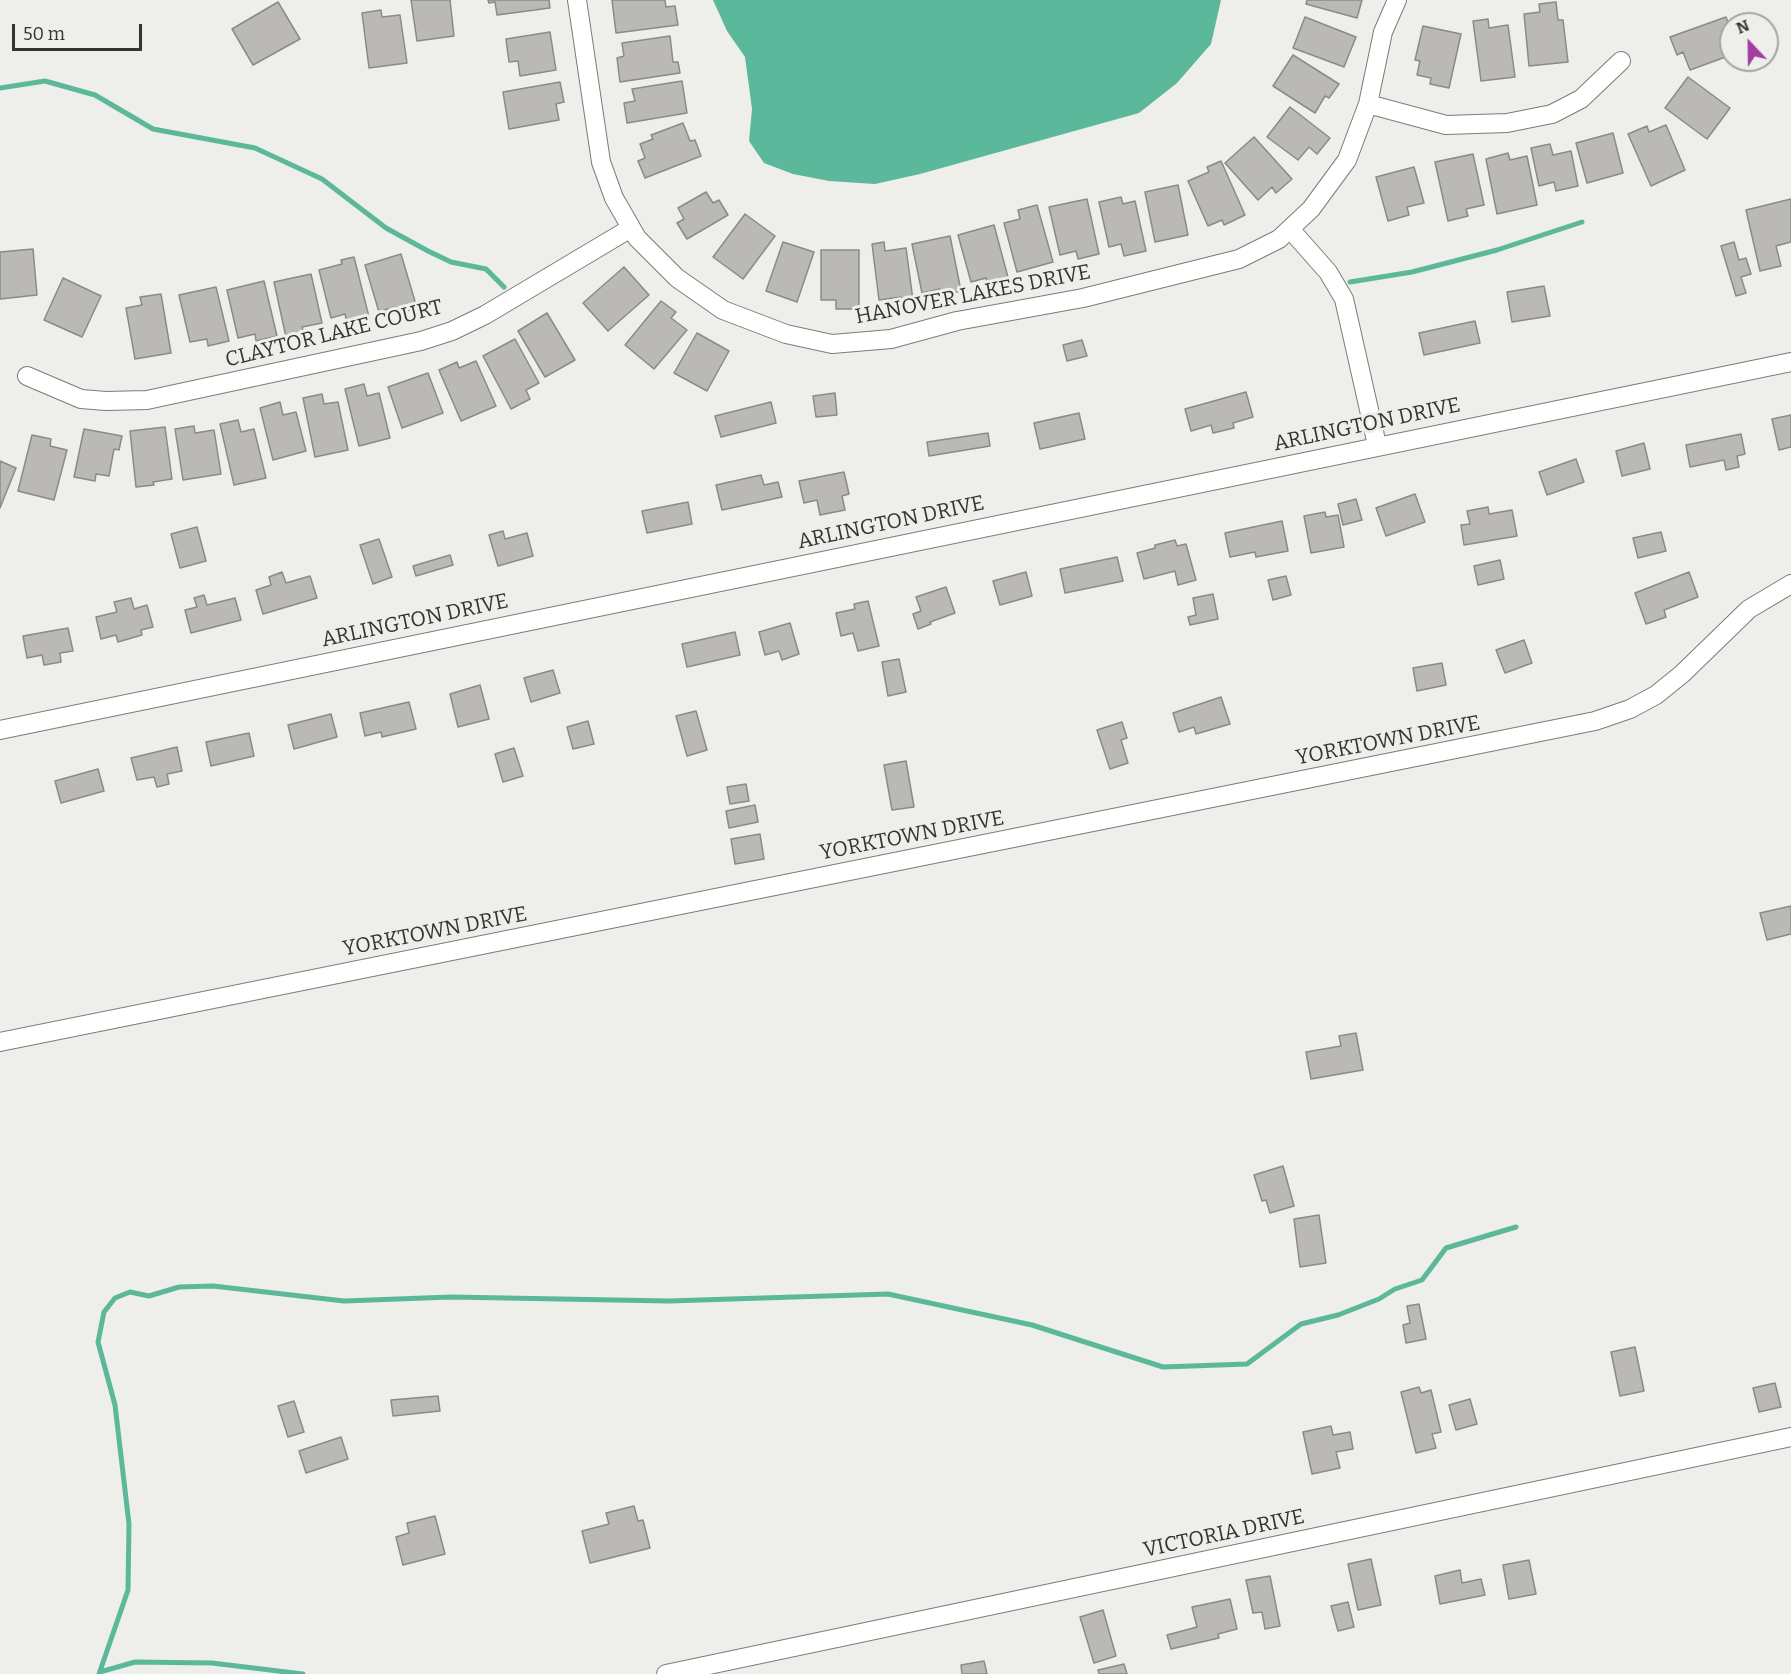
<!DOCTYPE html>
<html>
<head>
<meta charset="utf-8">
<style>
  body { margin:0 }
  #map { position:relative; width:1791px; height:1674px; overflow:hidden; background:#eeeeeb; font-family:Bitter,serif }
  canvas { display:block }
  .north { position:absolute; left:1719px; top:12px; width:60px; height:60px; box-sizing:border-box; background:#eeeeeb; border:2px solid #a4a4a1; border-radius:50%; rotate:338deg; font-size:16px; font-weight:700; line-height:24px; text-align:center; color:#343433 }
  .north::after { content:''; display:block; margin:auto; width:21px; height:27px; background:#a43da0; clip-path:polygon(50% 0,100% 100%,50% 72%,0 100%) }
  .scale { position:absolute; left:12px; top:24px; width:130px; height:27px; box-sizing:border-box; border:3px solid #343433; border-top:0; padding-left:8px; font-size:18px; line-height:21px; white-space:nowrap; color:#343433; -webkit-text-stroke:4px #eeeeeb; paint-order:stroke }
</style>
</head>
<body>
<div id="map">
<canvas width="1791" height="1674"></canvas>
<div class="north">N</div>
<div class="scale">50 m</div>
</div>
<script>
const ctx = document.querySelector('canvas').getContext('2d');
ctx.lineJoin = 'round';
function paint(path, color) { ctx.fillStyle = color; ctx.fill(path, 'evenodd'); }
const poly = rows => new Path2D(rows.map(r => 'M' + r).join(''));
function stroke(path, color, width, dash) { ctx.strokeStyle = color; ctx.lineWidth = width; ctx.lineCap = dash ? 'butt' : 'round'; ctx.setLineDash(dash || []); ctx.stroke(path); }
function write(font, color, halo, rows, align = 'center') {
  ctx.font = font + ' Bitter,serif'; ctx.lineWidth = 6; ctx.setLineDash([]); ctx.textBaseline = 'middle'; ctx.strokeStyle = halo; ctx.fillStyle = color; for (const [text, x, y, turn = 0] of rows) {
    ctx.save(); ctx.translate(x, y); ctx.rotate((+turn || 0) * Math.PI / 180); ctx.textAlign = isNaN(turn) ? turn : align; if (halo) ctx.strokeText(text, 0, 0); ctx.fillText(text, 0, 0); ctx.restore();
  }
}
const water = poly([
  [713,0,1221,0,1211,44,1177,83,1139,113,920,174,875,184,829,181,793,174,764,163,749,141,752,109,745,57,727,31]
]);
const stream = poly([
  [0,88,45,81,95,95,153,129,255,148,322,179,386,228,428,251,451,262,486,269,504,287],
  [1350,282,1412,272,1497,250,1582,222],
  [100,1672,135,1662,212,1663,303,1674],
  [99,1674,128,1590,129,1524,115,1405,98,1342,104,1312,115,1298,130,1292,149,1296,179,1287,213,1286,344,1301,451,1297,669,1301,888,1294,1032,1325,1163,1367,1247,1364,1301,1324,1338,1315,1379,1299,1395,1289,1422,1280,1446,1248,1516,1227]
]);
const building = poly([
  [411,0,450,0,454,36,417,41,411,0],
  [488,0,549,0,550,8,497,15,495,2,489,3,488,0],
  [612,0,665,0,666,7,675,6,678,25,616,33,612,0],
  [1307,0,1362,0,1357,18,1306,4,1307,0],
  [278,2,300,39,253,65,232,29,278,2],
  [1556,2,1558,20,1563,20,1568,62,1529,66,1524,14,1540,12,1539,4,1556,2],
  [381,10,382,17,400,15,407,63,369,68,362,13,381,10],
  [1305,17,1356,37,1344,67,1293,48,1305,17],
  [1726,17,1731,30,1731,38,1728,39,1731,55,1690,70,1683,52,1677,55,1670,37,1726,17],
  [1488,19,1489,28,1508,25,1515,77,1481,81,1473,21,1488,19],
  [1423,26,1461,34,1449,88,1430,84,1431,78,1417,75,1420,61,1415,60,1423,26],
  [550,32,556,70,520,76,518,61,509,62,506,39,550,32],
  [670,36,673,62,678,62,680,73,620,82,617,58,624,56,622,43,670,36],
  [1293,55,1339,84,1329,98,1325,96,1315,113,1273,86,1293,55],
  [1688,77,1730,108,1707,139,1665,108,1688,77],
  [682,81,687,113,627,123,624,103,635,101,632,89,682,81],
  [560,82,564,102,556,104,559,120,509,129,503,92,560,82],
  [1290,107,1330,138,1317,154,1309,147,1298,160,1267,137,1290,107],
  [683,123,690,141,695,140,701,156,645,178,638,161,645,158,640,144,653,139,651,135,683,123],
  [1666,125,1685,170,1651,186,1628,134,1647,126,1649,132,1666,125],
  [1613,133,1623,173,1587,183,1576,143,1613,133],
  [1254,137,1292,179,1276,193,1272,187,1258,200,1225,163,1254,137],
  [1550,144,1553,155,1571,151,1578,186,1556,191,1554,182,1539,186,1531,148,1550,144],
  [1508,153,1510,160,1527,156,1537,205,1497,214,1486,159,1508,153],
  [1473,154,1484,205,1466,209,1468,216,1448,221,1435,162,1473,154],
  [1221,161,1245,215,1224,225,1222,220,1208,226,1188,181,1209,172,1207,167,1221,161],
  [1414,167,1424,203,1407,207,1409,215,1388,221,1376,177,1414,167],
  [1178,185,1188,235,1155,242,1145,192,1178,185],
  [706,192,713,203,719,200,728,215,687,239,677,223,684,219,678,208,706,192],
  [1121,197,1123,204,1135,201,1146,251,1124,256,1121,244,1109,247,1099,202,1121,197],
  [1087,199,1099,254,1078,259,1076,251,1060,255,1049,207,1087,199],
  [1791,199,1791,242,1776,246,1781,266,1760,271,1746,210,1791,199],
  [1037,205,1053,262,1017,272,1004,223,1020,219,1018,210,1037,205],
  [745,214,775,236,743,279,713,257,745,214],
  [994,225,1009,281,988,286,986,278,971,282,958,235,994,225],
  [950,236,961,291,941,295,940,289,922,293,912,244,950,236],
  [783,242,814,252,797,302,766,291,783,242],
  [884,242,885,251,906,248,913,300,901,302,901,297,879,300,872,244,884,242],
  [1734,242,1739,260,1746,258,1751,274,1741,277,1746,293,1736,296,1721,246,1734,242],
  [33,249,37,295,0,299,0,252,33,249],
  [821,250,859,250,859,309,836,309,836,300,821,300,821,250],
  [401,254,417,308,396,314,394,307,379,312,365,265,401,254],
  [354,257,369,317,347,323,345,314,331,318,319,270,342,264,341,260,354,257],
  [624,267,649,295,608,331,583,303,624,267],
  [311,274,322,323,302,327,304,333,286,337,274,282,311,274],
  [63,278,101,296,82,337,44,320,63,278],
  [264,281,277,336,256,341,255,334,238,338,227,290,264,281],
  [1544,286,1550,316,1512,322,1507,292,1544,286],
  [216,287,229,341,208,346,207,339,190,342,179,295,216,287],
  [161,294,171,353,135,359,126,308,142,305,140,297,161,294],
  [661,301,676,312,671,318,687,330,654,369,625,345,661,301],
  [547,313,575,360,545,377,518,331,547,313],
  [1475,321,1480,343,1424,355,1419,333,1475,321],
  [697,333,729,351,707,391,674,373,697,333],
  [515,339,539,383,526,390,530,399,511,409,483,356,515,339],
  [1082,340,1087,356,1067,361,1063,345,1082,340],
  [476,361,496,406,461,421,439,370,457,362,459,368,476,361],
  [428,373,443,413,402,428,388,387,428,373],
  [364,384,367,396,379,393,390,438,359,446,345,389,364,384],
  [1246,392,1253,417,1233,423,1234,428,1213,433,1211,425,1191,431,1185,409,1246,392],
  [835,393,837,415,816,417,813,396,835,393],
  [322,394,324,404,338,402,348,450,315,457,303,398,322,394],
  [280,402,283,415,296,412,306,451,273,460,260,408,280,402],
  [771,402,776,423,721,437,715,416,771,402],
  [1079,413,1085,439,1040,449,1034,423,1079,413],
  [1791,415,1791,447,1779,450,1772,419,1791,415],
  [238,420,241,432,254,429,266,478,234,485,220,424,238,420],
  [194,426,195,433,214,430,221,474,183,480,175,429,194,426],
  [165,427,172,479,153,482,154,485,136,487,130,431,165,427],
  [84,429,122,436,119,450,114,449,109,476,96,474,95,481,74,477,84,429],
  [988,433,990,446,929,456,927,442,988,433],
  [1741,434,1745,454,1737,456,1739,467,1726,470,1724,460,1690,467,1686,445,1741,434],
  [32,435,51,439,50,446,67,450,54,500,18,491,32,435],
  [1644,443,1650,469,1622,476,1616,451,1644,443],
  [1576,459,1584,482,1547,495,1539,472,1576,459],
  [0,461,16,468,0,508,0,461],
  [844,472,849,494,842,496,845,510,820,515,817,500,804,503,799,481,844,472],
  [761,475,764,485,778,482,782,497,722,510,716,485,761,475],
  [1415,494,1425,522,1386,536,1376,508,1415,494],
  [1356,499,1362,520,1343,525,1338,504,1356,499],
  [688,502,692,524,647,533,642,511,688,502],
  [1488,507,1489,514,1512,510,1517,536,1464,545,1461,525,1470,524,1467,511,1488,507],
  [1325,512,1326,517,1338,515,1344,547,1311,553,1304,516,1325,512],
  [1282,521,1288,551,1256,557,1255,552,1230,557,1225,533,1282,521],
  [197,527,206,561,180,568,171,534,197,527],
  [503,531,505,539,527,533,533,556,498,566,489,535,503,531],
  [1661,532,1666,551,1638,558,1633,538,1661,532],
  [379,539,392,577,373,584,360,545,379,539],
  [1175,540,1177,546,1186,544,1196,580,1178,585,1175,571,1144,579,1137,553,1155,548,1155,545,1175,540],
  [450,555,453,565,416,576,413,566,450,555],
  [1117,557,1123,581,1065,593,1060,569,1117,557],
  [1500,560,1504,579,1478,585,1474,566,1500,560],
  [282,572,286,583,310,576,317,598,263,614,256,590,271,585,269,577,282,572],
  [1026,572,1032,596,1000,605,993,581,1026,572],
  [1689,572,1698,597,1664,610,1666,617,1646,624,1635,593,1689,572],
  [1286,576,1291,595,1273,600,1268,580,1286,576],
  [946,587,955,613,930,622,931,624,918,629,913,614,921,611,916,597,946,587],
  [1213,594,1218,619,1190,625,1188,617,1196,615,1193,598,1213,594],
  [204,595,207,605,235,598,241,620,191,633,185,610,197,607,194,598,204,595],
  [131,598,134,609,147,605,153,627,141,630,142,635,118,642,116,635,101,639,96,617,117,612,114,602,131,598],
  [868,601,879,646,858,651,853,633,841,636,836,613,855,609,854,604,868,601],
  [790,623,799,654,782,660,779,651,765,655,759,632,790,623],
  [68,628,73,651,60,653,61,662,44,665,42,655,27,658,23,636,68,628],
  [735,632,740,655,687,667,682,644,735,632],
  [1524,640,1532,663,1505,673,1496,650,1524,640],
  [899,659,906,692,888,696,882,662,899,659],
  [1442,663,1446,685,1417,691,1413,668,1442,663],
  [553,670,560,693,531,702,524,678,553,670],
  [480,685,489,719,458,727,450,694,480,685],
  [1221,697,1230,724,1196,734,1194,727,1179,732,1173,713,1221,697],
  [409,702,416,729,382,737,381,732,365,736,360,713,409,702],
  [696,711,707,750,687,756,676,716,696,711],
  [331,714,337,737,294,749,288,725,331,714],
  [588,721,594,744,573,749,567,727,588,721],
  [1122,722,1127,738,1121,740,1128,763,1110,769,1097,730,1122,722],
  [249,733,254,756,211,766,206,742,249,733],
  [177,747,182,771,167,774,169,784,157,787,154,777,137,780,131,758,177,747],
  [514,748,523,776,503,782,495,754,514,748],
  [906,761,914,807,892,810,884,765,906,761],
  [98,769,104,791,61,803,55,781,98,769],
  [746,784,749,801,730,804,727,787,746,784],
  [755,805,758,822,729,828,726,811,755,805],
  [760,834,764,859,735,864,731,839,760,834],
  [1791,906,1791,934,1767,940,1760,913,1791,906],
  [1356,1033,1363,1070,1311,1079,1306,1052,1341,1046,1339,1036,1356,1033],
  [1283,1166,1294,1206,1270,1213,1266,1200,1262,1201,1254,1175,1283,1166],
  [1319,1215,1326,1263,1300,1267,1294,1219,1319,1215],
  [1419,1304,1426,1339,1406,1343,1403,1325,1410,1323,1407,1306,1419,1304],
  [1635,1347,1644,1391,1620,1396,1611,1352,1635,1347],
  [1775,1383,1781,1407,1759,1412,1753,1388,1775,1383],
  [1419,1387,1421,1393,1431,1390,1441,1432,1432,1434,1436,1448,1416,1453,1401,1392,1419,1387],
  [438,1396,440,1411,393,1416,391,1400,438,1396],
  [1470,1399,1477,1424,1456,1430,1449,1405,1470,1399],
  [294,1401,304,1432,288,1437,278,1406,294,1401],
  [1331,1426,1333,1435,1350,1432,1353,1449,1336,1452,1340,1468,1312,1474,1303,1432,1331,1426],
  [341,1437,348,1459,306,1473,299,1451,341,1437],
  [634,1506,638,1521,643,1520,650,1548,590,1563,582,1531,609,1524,606,1513,634,1506],
  [435,1516,445,1554,403,1565,396,1537,409,1533,407,1523,435,1516],
  [1371,1559,1381,1605,1358,1610,1348,1564,1371,1559],
  [1529,1560,1536,1594,1509,1599,1503,1565,1529,1560],
  [1460,1570,1462,1583,1481,1579,1485,1595,1440,1604,1435,1576,1460,1570],
  [1270,1576,1280,1626,1265,1629,1262,1612,1253,1613,1246,1580,1270,1576],
  [1230,1599,1237,1629,1218,1634,1219,1638,1171,1649,1167,1635,1197,1627,1192,1607,1230,1599],
  [1348,1602,1354,1627,1338,1631,1331,1606,1348,1602],
  [1103,1610,1116,1656,1094,1663,1080,1617,1103,1610],
  [984,1661,987,1674,962,1674,961,1665,984,1661],
  [1124,1664,1127,1674,1099,1674,1098,1670,1124,1664]
]);
const street = poly([
  [577,0,601,162,614,198,637,238,677,278,723,310,786,334,832,344,891,339,957,321,1083,298,1239,259,1279,239,1311,209,1347,160,1368,104,1383,32,1397,0],
  [1368,104,1446,125,1507,123,1552,114,1581,99,1621,61],
  [1290,229,1328,272,1344,299,1377,445],
  [27,376,81,399,106,401,147,400,421,341,452,331,485,315,631,228],
  [0,730,1791,362],
  [0,1042,1595,721,1630,709,1656,695,1682,674,1749,609,1791,584],
  [666,1674,1791,1437]
]);
const streetNames = [
  ["HANOVER LAKES DRIVE",973,295,-11],
  ["CLAYTOR LAKE COURT",334,334,-14],
  ["ARLINGTON DRIVE",1367,425,-12],
  ["ARLINGTON DRIVE",891,523,-12],
  ["ARLINGTON DRIVE",415,621,-12],
  ["YORKTOWN DRIVE",1388,741,-11],
  ["YORKTOWN DRIVE",912,836,-11],
  ["YORKTOWN DRIVE",435,932,-11],
  ["VICTORIA DRIVE",1224,1534,-12]
];
paint(water, '#5cb89b');
stroke(stream, '#5cb89b', 5);
paint(building, '#bbb9b6');
stroke(building, '#8b8a87', 1.5);
stroke(street, '#7b7b78', 20);
stroke(street, '#fff', 18);
write('21px', '#343433', '#eeeeeb', streetNames);
</script>
</body>
</html>
